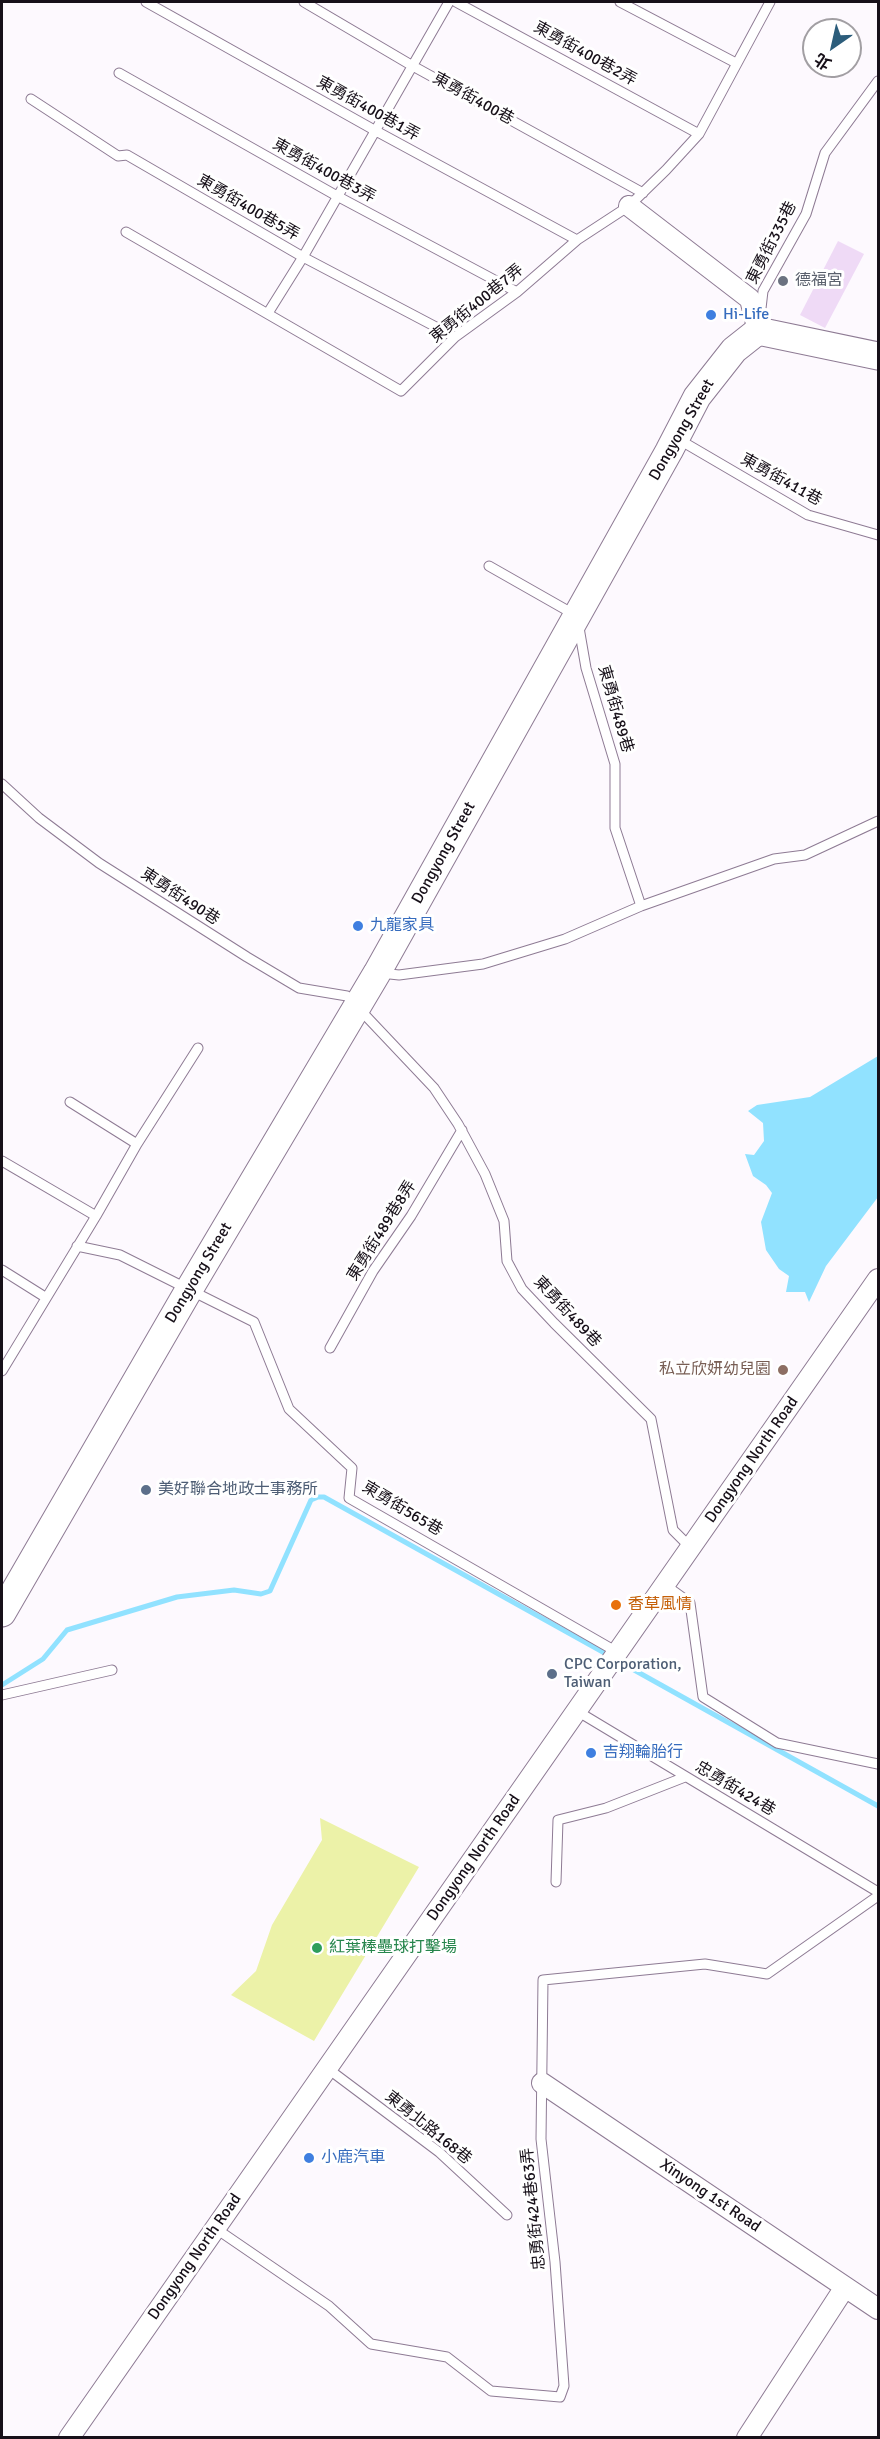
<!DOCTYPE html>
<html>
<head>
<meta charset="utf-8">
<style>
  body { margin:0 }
  #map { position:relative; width:880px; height:2439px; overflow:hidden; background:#fdf9fe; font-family:Signika,"Noto Sans TC",sans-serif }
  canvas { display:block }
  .frame { position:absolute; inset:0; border:3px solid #171019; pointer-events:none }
  .north { position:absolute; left:802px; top:18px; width:60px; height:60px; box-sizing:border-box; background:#fff; border:2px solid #a29fa3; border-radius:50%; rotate:214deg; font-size:16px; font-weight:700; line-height:24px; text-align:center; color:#171019 }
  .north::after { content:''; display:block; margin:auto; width:21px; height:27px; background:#2c5d7b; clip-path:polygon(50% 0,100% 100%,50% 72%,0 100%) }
</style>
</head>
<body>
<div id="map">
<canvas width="880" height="2439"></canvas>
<div class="frame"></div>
<div class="north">北</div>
</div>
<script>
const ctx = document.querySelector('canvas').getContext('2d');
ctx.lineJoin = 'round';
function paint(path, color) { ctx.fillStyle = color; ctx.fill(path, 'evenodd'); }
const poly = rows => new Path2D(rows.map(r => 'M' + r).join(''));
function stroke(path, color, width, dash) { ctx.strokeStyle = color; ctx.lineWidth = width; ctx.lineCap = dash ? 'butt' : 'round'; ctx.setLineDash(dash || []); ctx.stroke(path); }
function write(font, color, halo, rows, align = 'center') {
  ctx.font = font + ' Signika,"Noto Sans TC",sans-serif'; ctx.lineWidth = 6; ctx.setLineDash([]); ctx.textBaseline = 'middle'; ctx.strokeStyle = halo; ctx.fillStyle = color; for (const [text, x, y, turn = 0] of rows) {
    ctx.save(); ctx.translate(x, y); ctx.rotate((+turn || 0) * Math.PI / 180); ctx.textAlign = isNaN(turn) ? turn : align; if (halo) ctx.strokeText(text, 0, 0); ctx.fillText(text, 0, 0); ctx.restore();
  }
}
const green = poly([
  [320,1818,419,1867,314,2041,231,1995,256,1971,272,1925,322,1840]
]);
const water = poly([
  [878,1056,878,1197,826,1266,809,1302,805,1292,786,1292,789,1276,779,1269,766,1250,761,1222,772,1193,766,1185,753,1176,745,1154,754,1155,764,1141,763,1123,748,1111,757,1105,810,1097]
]);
const stream = poly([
  [618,1661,878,1806],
  [2,1685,43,1659,67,1630,177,1597,234,1590,261,1594,270,1591,311,1500,318,1497,324,1497,610,1656]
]);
const building = poly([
  [838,241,864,254,825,328,800,315]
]);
const lane = poly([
  [146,2,376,131,577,240],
  [304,2,411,65,643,193],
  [456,2,699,134],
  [620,2,736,63],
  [119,73,337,196,517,292],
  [31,99,118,156,127,155,303,257,455,337],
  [126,232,401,391,455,337,517,292,577,240,629,206,666,170,699,134,770,2],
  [268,313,303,257,449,2],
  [760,317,763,291,806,214,825,153,878,81],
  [678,439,808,515,878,535],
  [489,566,577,616,586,668,615,764,615,828,641,906,774,859,805,855,878,821],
  [2,784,39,818,99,863,247,957,299,988,347,996,434,1088,458,1124,485,1174,504,1221,507,1261,522,1289,554,1323,651,1419,673,1530,691,1548],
  [381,973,399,975,483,964,565,939,641,906],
  [70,1102,137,1144],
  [2,1161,96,1216],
  [77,1246,120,1255,254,1322,289,1409,352,1468,349,1498,617,1652],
  [2,1270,45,1297],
  [330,1348,373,1271,411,1216,462,1130],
  [2,1371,96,1216,137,1144,198,1048],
  [665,1585,690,1603,703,1697,777,1743,878,1764],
  [2,1695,112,1670],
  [577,1711,878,1892],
  [556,1882,558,1820,606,1808,685,1777],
  [327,2068,439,2152,507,2215],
  [215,2228,329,2306,371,2344,447,2357,491,2391,560,2397,564,2386,555,2262,541,2139,543,1980,705,1964,767,1974,878,1896]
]);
const street = poly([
  [629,206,750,299,758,331],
  [542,2083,878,2309],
  [69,2438,878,1279],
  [747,2438,845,2287]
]);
const secondary = poly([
  [2,1613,190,1288,377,973,669,451,697,397,734,350,758,331,878,356]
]);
const markers = [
  [783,281,6,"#6b7280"],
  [711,315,6,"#3f7fe0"],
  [358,926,6,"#3f7fe0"],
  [783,1370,6,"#8d6e63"],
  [146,1490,6,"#5c6f8a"],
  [616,1605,6,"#e8710a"],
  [552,1674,6,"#5c6f8a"],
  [591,1753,6,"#3f7fe0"],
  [317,1948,6,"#2e9e5b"],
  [309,2158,6,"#3f7fe0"]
];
const streetNames = [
  ["東勇街400巷2弄",585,54,29],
  ["東勇街400巷",473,99,29],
  ["東勇街400巷1弄",368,109,29],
  ["東勇街400巷3弄",324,171,29],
  ["東勇街400巷5弄",248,208,30],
  ["東勇街335巷",772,243,-63],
  ["東勇街400巷7弄",477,304,-39],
  ["Dongyong Street",682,430,-60],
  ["東勇街411巷",781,480,29],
  ["東勇街489巷",615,709,74],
  ["Dongyong Street",444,853,-61],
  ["東勇街490巷",180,897,33],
  ["東勇街489巷8弄",382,1231,-58],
  ["Dongyong Street",199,1273,-59],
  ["東勇街489巷",567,1312,47],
  ["Dongyong North Road",752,1460,-55],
  ["東勇街565巷",402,1509,31],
  ["忠勇街424巷",735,1789,31],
  ["Dongyong North Road",474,1858,-55],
  ["東勇北路168巷",428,2128,39],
  ["Xinyong 1st Road",710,2196,34],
  ["忠勇街424巷63弄",534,2209,-96],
  ["Dongyong North Road",195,2257,-55]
];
const worshipNames = [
  ["德福宮",795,281]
];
const shopNames = [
  ["Hi-Life",723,315],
  ["九龍家具",370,926],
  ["吉翔輪胎行",603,1753],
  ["小鹿汽車",321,2158]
];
const educationNames = [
  ["私立欣妍幼兒園",771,1370]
];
const serviceNames = [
  ["美好聯合地政士事務所",158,1490],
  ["CPC Corporation,",564,1665],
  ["Taiwan",564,1683]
];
const foodNames = [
  ["香草風情",628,1605]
];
const leisureNames = [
  ["紅葉棒壘球打擊場",329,1948]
];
paint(green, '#ecf2a8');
paint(water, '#91e2ff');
stroke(stream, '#91e2ff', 5);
paint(building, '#efdaf6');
stroke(lane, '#8e7b94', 11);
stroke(street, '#8e7b94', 22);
stroke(secondary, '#8e7b94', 29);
stroke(lane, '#fff', 9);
stroke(street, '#fff', 20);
stroke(secondary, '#fff', 27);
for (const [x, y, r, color] of markers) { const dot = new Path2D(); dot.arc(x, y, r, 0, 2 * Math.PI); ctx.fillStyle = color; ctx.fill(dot); stroke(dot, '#fff', 2); }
write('16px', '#171019', '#fff', streetNames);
write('16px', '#5b616d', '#fff', worshipNames, 'left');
write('16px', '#366cbe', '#fff', shopNames, 'left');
write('16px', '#785e54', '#fff', educationNames, 'right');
write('16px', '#4e5e75', '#fff', serviceNames, 'left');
write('16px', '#c56008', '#fff', foodNames, 'left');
write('16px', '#27864d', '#fff', leisureNames, 'left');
</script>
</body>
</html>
